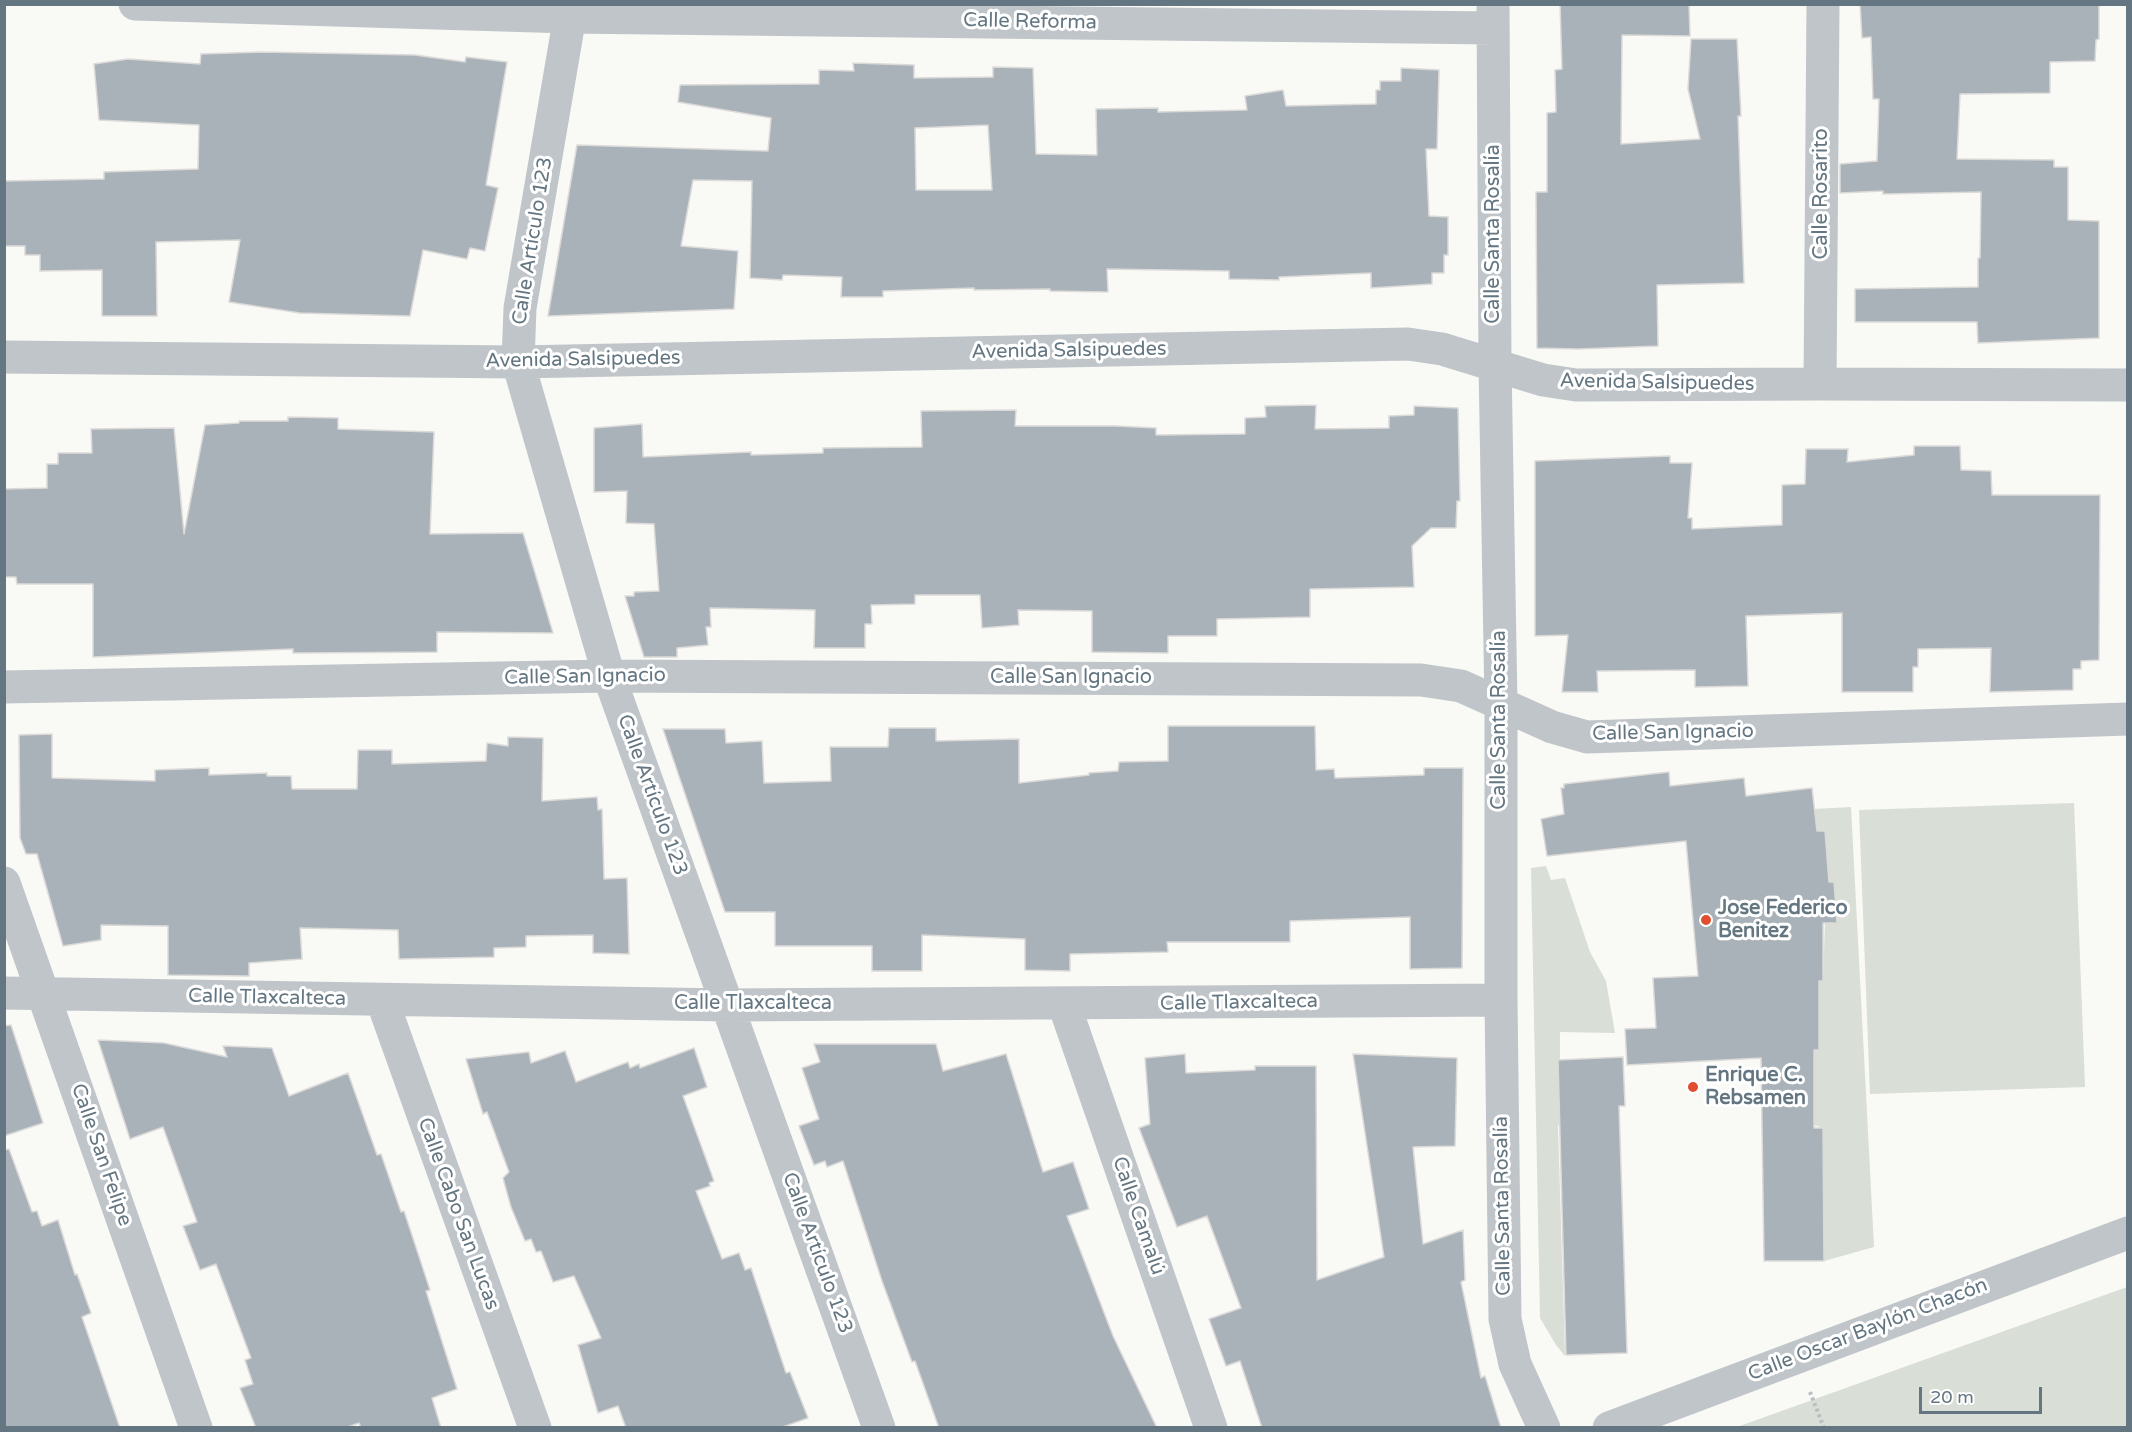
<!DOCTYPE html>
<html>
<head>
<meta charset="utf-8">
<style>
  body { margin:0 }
  #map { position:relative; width:2132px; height:1432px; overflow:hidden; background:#f9f9f6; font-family:"Varela Round",sans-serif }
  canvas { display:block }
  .frame { position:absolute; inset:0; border:6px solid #647681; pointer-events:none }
  .scale { position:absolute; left:1919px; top:1387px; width:123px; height:27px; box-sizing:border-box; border:3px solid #647681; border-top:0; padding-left:8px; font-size:18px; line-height:21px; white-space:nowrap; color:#647681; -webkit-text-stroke:4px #fff; paint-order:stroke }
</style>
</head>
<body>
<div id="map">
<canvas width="2132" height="1432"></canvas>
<div class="frame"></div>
<div class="scale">20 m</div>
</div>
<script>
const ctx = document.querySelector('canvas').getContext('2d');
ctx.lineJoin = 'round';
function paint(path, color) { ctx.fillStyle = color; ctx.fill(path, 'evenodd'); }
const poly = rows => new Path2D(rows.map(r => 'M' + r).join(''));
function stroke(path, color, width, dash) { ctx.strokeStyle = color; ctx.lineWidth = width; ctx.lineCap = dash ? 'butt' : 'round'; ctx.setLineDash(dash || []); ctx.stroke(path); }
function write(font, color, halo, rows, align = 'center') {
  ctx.font = font + ' "Varela Round",sans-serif'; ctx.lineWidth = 6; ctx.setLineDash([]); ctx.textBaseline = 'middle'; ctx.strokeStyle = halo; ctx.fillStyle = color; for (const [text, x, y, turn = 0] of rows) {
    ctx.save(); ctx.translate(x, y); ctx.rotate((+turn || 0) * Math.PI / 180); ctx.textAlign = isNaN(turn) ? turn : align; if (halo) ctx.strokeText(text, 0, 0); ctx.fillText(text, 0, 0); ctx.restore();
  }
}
const green = poly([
  [2074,803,2085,1087,1870,1094,1859,810],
  [1851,807,1874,1247,1824,1261,1823,1128,1814,1125,1814,1051,1819,1050,1819,1006,1812,981,1823,981,1825,923,1836,923,1828,882,1825,831,1816,831,1814,809],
  [1546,866,1551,880,1565,878,1590,952,1606,981,1615,1033,1560,1032,1560,1060,1558,1060,1561,1123,1558,1126,1565,1356,1556,1345,1540,1318,1531,868],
  [2127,1287,2127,1427,1737,1427]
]);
const building = poly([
  [1560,4,1689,4,1690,36,1622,35,1621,144,1700,139,1688,89,1691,39,1737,39,1741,116,1738,116,1744,283,1657,285,1658,346,1578,349,1537,348,1536,192,1547,192,1547,113,1556,112,1555,70,1562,69,1560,4],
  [1860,4,2099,4,2099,39,2096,40,2095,61,2050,62,2050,93,1960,94,1957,159,2054,160,2054,167,2068,167,2068,220,2099,221,2099,338,1978,343,1977,322,1855,322,1855,289,1978,287,1978,258,1980,258,1981,192,1883,194,1883,191,1840,193,1840,164,1877,161,1879,99,1873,99,1871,37,1862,38,1860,4],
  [262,52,415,55,465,62,466,57,507,62,486,185,498,188,485,251,470,248,467,259,423,250,410,316,300,313,229,302,240,240,156,242,157,316,102,316,102,270,40,271,40,255,25,255,25,246,4,246,4,181,104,179,104,172,198,169,199,125,99,120,94,64,128,59,200,64,201,54,262,52],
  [853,63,914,65,914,78,993,77,993,67,1033,68,1036,154,1097,155,1096,109,1158,108,1158,112,1247,110,1245,96,1283,90,1286,106,1376,104,1376,90,1380,90,1380,81,1401,81,1401,68,1439,70,1437,149,1426,149,1429,216,1448,217,1448,255,1444,255,1444,273,1432,273,1432,284,1371,288,1371,273,1279,277,1279,280,1229,279,1229,271,1107,269,1108,292,1050,291,1050,289,974,290,974,288,883,291,883,297,841,297,842,277,783,275,782,280,750,278,752,181,693,180,681,246,738,251,734,309,548,316,577,145,768,151,771,118,678,102,680,85,819,84,819,70,854,71,853,63],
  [988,125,992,190,916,190,915,128,988,125],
  [1316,405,1315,429,1389,428,1389,416,1414,415,1414,406,1458,408,1460,501,1457,501,1456,528,1431,528,1412,546,1414,587,1310,589,1310,617,1217,619,1217,636,1168,636,1168,653,1092,652,1092,611,1018,610,1019,625,982,628,980,595,915,595,915,604,871,605,872,624,865,624,865,648,814,648,815,610,710,608,711,627,706,627,708,645,677,648,677,657,644,657,625,596,634,596,634,592,659,591,654,524,626,523,627,491,594,492,594,428,642,424,643,457,751,452,751,455,823,453,823,448,922,447,921,411,1016,410,1015,426,1116,426,1156,428,1156,435,1245,434,1245,418,1266,417,1265,406,1316,405],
  [288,417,338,418,338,429,434,432,430,534,523,533,553,633,437,632,437,652,293,653,293,649,93,657,93,584,17,584,16,577,4,577,4,489,47,488,47,464,58,464,58,453,92,453,91,429,174,428,184,534,205,425,239,423,239,421,288,421,288,417],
  [1914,446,1960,446,1961,470,1991,471,1992,495,2100,495,2099,660,2081,661,2081,669,2073,669,2073,690,1990,692,1991,648,1918,649,1918,667,1913,667,1913,692,1842,692,1842,613,1746,616,1748,686,1695,687,1695,670,1597,671,1598,692,1562,692,1568,635,1535,636,1535,461,1670,456,1670,463,1692,463,1688,518,1692,518,1692,529,1782,525,1782,485,1805,484,1806,449,1848,449,1847,462,1914,455,1914,446],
  [1168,726,1315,726,1316,770,1334,769,1335,778,1424,775,1424,768,1463,768,1462,968,1410,969,1410,917,1290,921,1290,942,1167,942,1168,952,1070,954,1070,971,1025,970,1025,939,922,935,922,971,872,971,872,946,775,946,775,912,725,912,663,729,725,729,726,743,762,741,764,783,831,781,830,747,888,747,889,728,936,728,936,741,1019,739,1019,783,1089,775,1089,773,1118,771,1119,762,1168,761,1168,726],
  [52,734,52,778,155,781,155,770,209,768,209,775,267,773,267,776,291,776,292,789,357,789,358,750,392,750,392,764,486,761,487,743,508,746,508,737,543,738,542,801,597,797,598,810,602,809,604,879,627,878,629,954,593,953,593,935,526,936,526,947,494,948,494,957,399,959,398,930,300,928,302,959,249,963,249,976,168,975,168,926,101,925,101,940,63,946,37,854,26,854,20,838,19,735,52,734],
  [1669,772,1670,786,1744,778,1746,796,1812,788,1817,831,1825,831,1829,882,1834,882,1837,923,1823,923,1823,981,1819,981,1819,1050,1814,1050,1814,1128,1823,1128,1824,1261,1764,1261,1761,1058,1627,1065,1625,1029,1656,1028,1653,978,1698,976,1686,841,1547,856,1541,819,1564,814,1561,788,1564,788,1564,784,1669,772],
  [11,1025,43,1123,4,1136,4,1026,11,1025],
  [98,1040,164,1043,227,1057,223,1046,272,1048,289,1096,348,1073,377,1155,381,1154,401,1212,404,1211,430,1290,426,1291,457,1389,432,1398,441,1428,361,1428,359,1423,345,1428,256,1428,240,1388,253,1384,245,1360,251,1358,216,1264,200,1270,183,1226,197,1222,163,1127,130,1139,98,1040],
  [814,1044,936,1044,943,1071,1006,1054,1043,1172,1073,1162,1089,1209,1067,1216,1113,1336,1157,1428,939,1428,915,1361,912,1362,882,1281,843,1161,827,1167,825,1161,814,1165,799,1126,819,1119,802,1068,820,1062,814,1044],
  [694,1048,707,1087,683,1096,714,1181,709,1183,710,1186,696,1191,722,1259,739,1253,745,1270,751,1268,786,1373,790,1372,808,1418,780,1428,626,1428,618,1406,598,1413,578,1345,601,1338,574,1276,553,1282,541,1251,536,1252,531,1239,525,1241,511,1207,503,1178,509,1172,487,1112,483,1114,466,1059,529,1052,531,1063,565,1051,576,1082,628,1062,630,1068,639,1064,640,1068,694,1048],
  [1185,1054,1186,1073,1255,1070,1255,1066,1316,1066,1317,1280,1384,1257,1353,1054,1457,1058,1455,1146,1413,1147,1423,1244,1463,1230,1465,1280,1461,1282,1481,1378,1485,1376,1501,1428,1262,1428,1240,1361,1226,1366,1209,1319,1241,1308,1207,1216,1177,1227,1139,1128,1150,1124,1145,1058,1185,1054],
  [1623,1057,1625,1106,1619,1106,1627,1353,1566,1355,1558,1060,1623,1057],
  [9,1149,32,1212,37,1211,42,1226,58,1220,75,1275,77,1274,91,1313,82,1317,120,1428,4,1428,4,1150,9,1149]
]);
const path = poly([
  [1810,1392,1824,1428]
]);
const minor = poly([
  [135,4,569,17,1493,28],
  [572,4,520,308,518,362,609,676,879,1428],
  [1493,4,1495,364,1501,704,1501,1000,1505,1319,1515,1364,1544,1428],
  [4,357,518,362,1408,344,1442,349,1543,380,1576,385,1820,384,2128,385],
  [1820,384,1823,4],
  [4,687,609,676,1421,680,1461,686,1552,727,1587,737,2128,719],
  [4,883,196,1428],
  [4,993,728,1005,1501,1000],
  [382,1000,535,1428],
  [1064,1004,1211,1428],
  [1609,1428,2128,1233]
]);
const markers = [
  [1706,920,6,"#e04d2f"],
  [1693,1087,6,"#e04d2f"]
];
const streetNames = [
  ["Calle Reforma",1030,22,1],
  ["Calle Rosarito",1822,194,-90],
  ["Calle Santa Rosalía",1494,234,-90],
  ["Calle Artículo 123",533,241,-81],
  ["Avenida Salsipuedes",1069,351,-1],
  ["Avenida Salsipuedes",583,360,-1],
  ["Avenida Salsipuedes",1657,383,1],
  ["Calle San Ignacio",585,677,-1],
  ["Calle San Ignacio",1071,678],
  ["Calle Santa Rosalía",1500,720,-90],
  ["Calle San Ignacio",1673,733,-1],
  ["Calle Artículo 123",652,795,70],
  ["Calle Tlaxcalteca",267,998,1],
  ["Calle Tlaxcalteca",1239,1003,-1],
  ["Calle Tlaxcalteca",753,1004],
  ["Calle San Felipe",101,1155,71],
  ["Calle Santa Rosalía",1503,1206,-91],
  ["Calle Cabo San Lucas",458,1214,70],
  ["Calle Camalú",1138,1216,71],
  ["Calle Artículo 123",817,1253,70],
  ["Calle Oscar Baylón Chacón",1868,1330,-21]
];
const poiNames = [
  ["Jose Federico",1718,909],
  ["Benitez",1718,932],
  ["Enrique C.",1705,1076],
  ["Rebsamen",1705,1099]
];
paint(green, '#d9ded6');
paint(building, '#a9b2b8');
stroke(building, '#dbdad9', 1.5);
stroke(path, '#babec1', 4, [3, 3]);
stroke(minor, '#c0c5c9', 33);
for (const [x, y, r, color] of markers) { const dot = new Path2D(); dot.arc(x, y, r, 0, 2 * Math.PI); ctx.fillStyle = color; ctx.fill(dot); stroke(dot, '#fff', 2); }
write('20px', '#647681', '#fff', streetNames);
write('bold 20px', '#647681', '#fff', poiNames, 'left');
</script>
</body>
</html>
